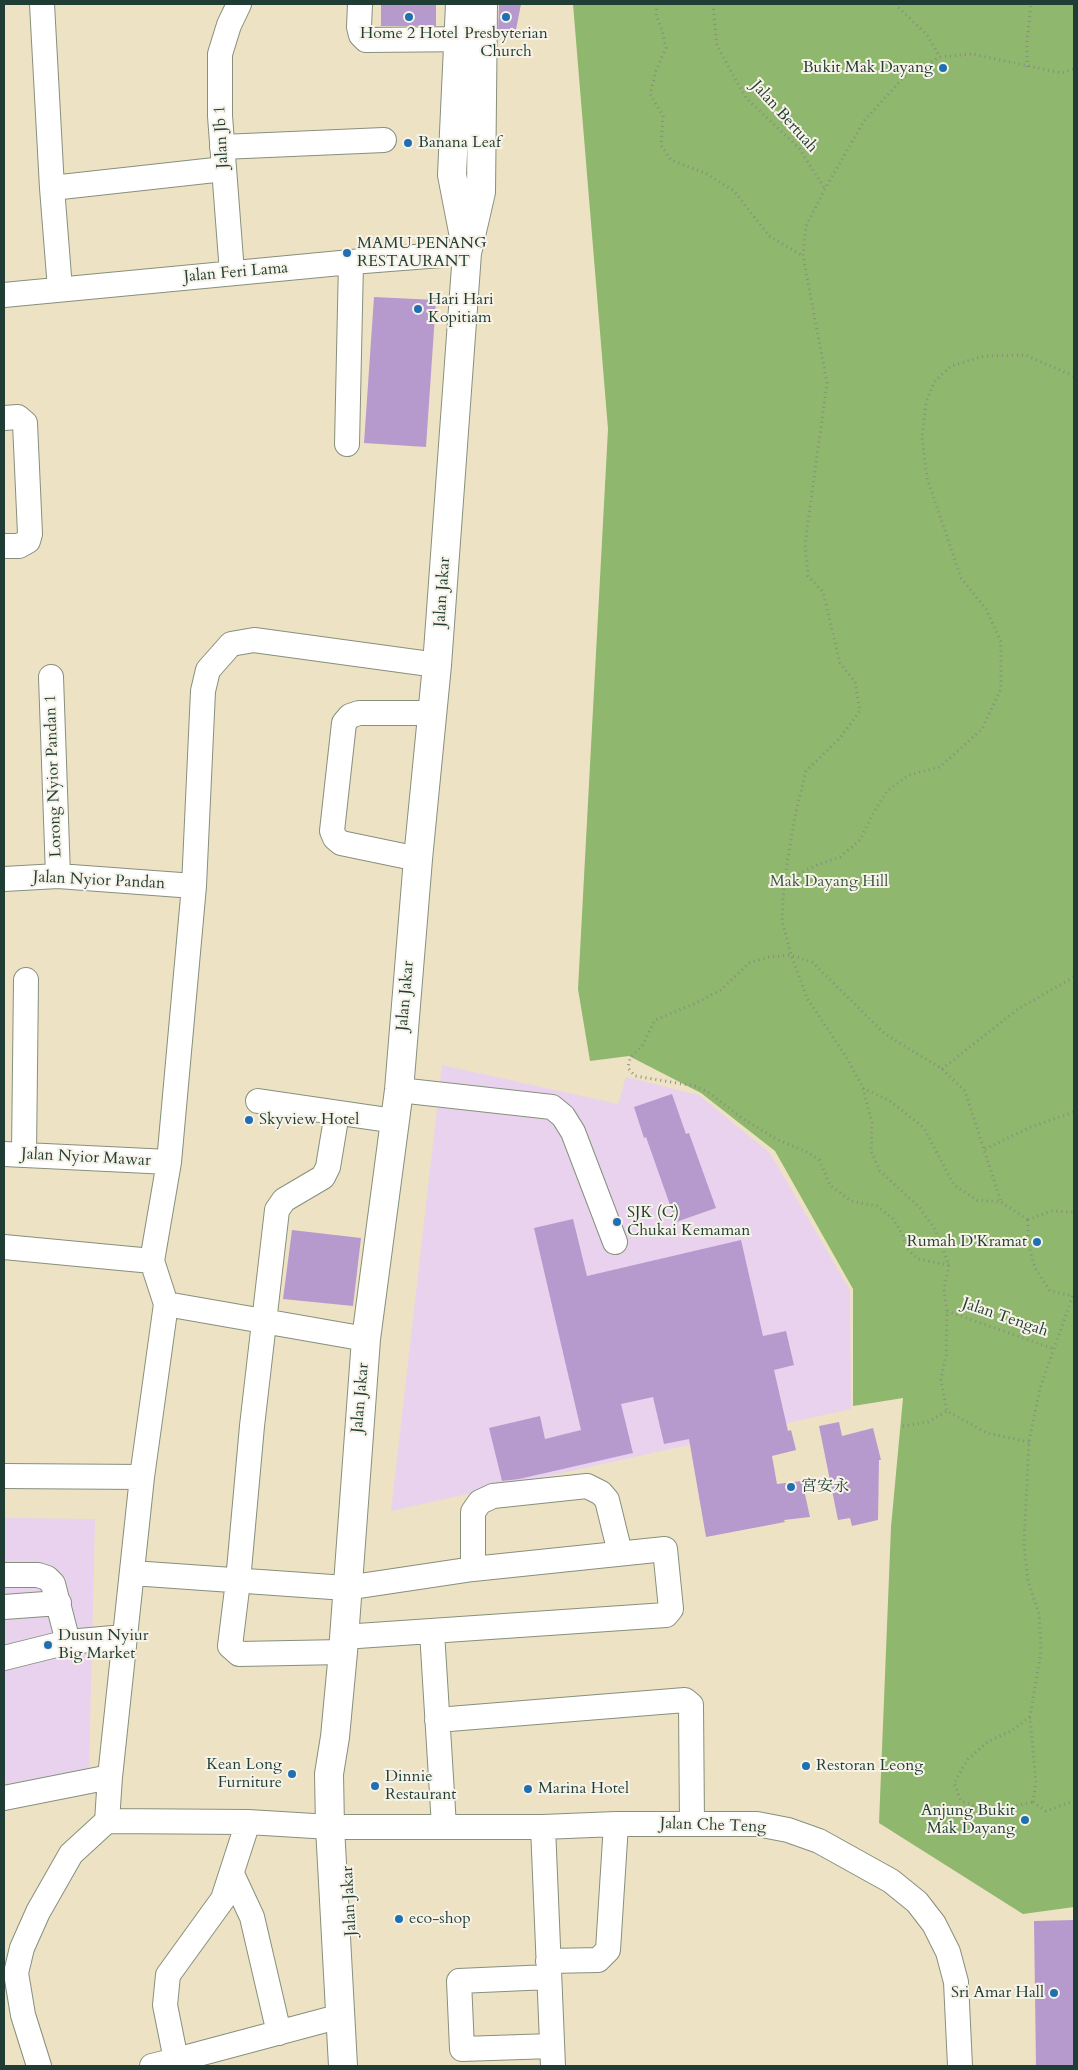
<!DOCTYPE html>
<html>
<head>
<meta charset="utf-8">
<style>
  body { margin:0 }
  #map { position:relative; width:1078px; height:2070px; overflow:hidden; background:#eee2c4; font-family:Cardo,serif }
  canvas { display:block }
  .frame { position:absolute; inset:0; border:5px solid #1f3d34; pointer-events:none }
</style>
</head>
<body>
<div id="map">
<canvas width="1078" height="2070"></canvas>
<div class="frame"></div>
</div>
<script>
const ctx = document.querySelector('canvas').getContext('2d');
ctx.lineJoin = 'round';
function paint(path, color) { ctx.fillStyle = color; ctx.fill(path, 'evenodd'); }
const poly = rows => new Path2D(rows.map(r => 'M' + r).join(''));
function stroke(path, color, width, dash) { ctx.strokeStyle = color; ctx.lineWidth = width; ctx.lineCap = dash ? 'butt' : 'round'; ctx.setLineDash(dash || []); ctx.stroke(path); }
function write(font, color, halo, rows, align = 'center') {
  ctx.font = font + ' Cardo,"Noto Serif SC",serif'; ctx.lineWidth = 4; ctx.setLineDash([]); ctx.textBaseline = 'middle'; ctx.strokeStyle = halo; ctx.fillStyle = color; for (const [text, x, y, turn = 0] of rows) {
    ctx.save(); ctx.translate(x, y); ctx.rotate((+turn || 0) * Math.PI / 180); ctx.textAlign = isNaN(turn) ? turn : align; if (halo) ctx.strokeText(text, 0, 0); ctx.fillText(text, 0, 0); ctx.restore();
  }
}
const built = poly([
  [442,1065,618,1104,626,1077,699,1095,770,1153,850,1290,851,1409,391,1511],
  [4,1518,95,1519,89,1772,4,1784]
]);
const forest = poly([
  [573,4,1074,4,1074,1907,1023,1914,879,1823,891,1527,903,1398,853,1406,853,1289,775,1151,701,1093,629,1056,590,1061,578,989,608,429]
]);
const building = poly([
  [381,4,436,4,436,26,381,26],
  [499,4,521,4,515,35,498,32],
  [374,297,436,300,426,447,364,443],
  [672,1094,686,1134,689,1133,716,1208,676,1222,646,1137,644,1138,634,1107],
  [573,1219,587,1276,741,1240,763,1336,786,1331,794,1365,774,1370,788,1431,791,1430,796,1450,772,1456,777,1484,802,1481,810,1517,784,1520,785,1522,706,1537,689,1439,664,1444,653,1397,621,1404,633,1453,519,1479,502,1481,489,1428,540,1416,545,1439,581,1430,534,1228],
  [292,1230,361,1238,353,1306,283,1299],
  [839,1422,842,1436,873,1428,881,1460,879,1460,878,1520,852,1526,850,1518,838,1520,819,1426],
  [1074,1920,1074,2066,1036,2066,1034,1921]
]);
const path = poly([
  [657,4,656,15,662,30,666,48,656,71,650,94,663,116,661,145,671,160,705,173,734,191,769,236,803,256],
  [713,4,717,46,746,98,799,148,825,189],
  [895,4,927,35,940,57],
  [1027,67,1027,41,1031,4],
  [785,881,817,865,840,857,860,840,871,817,887,791,909,775,940,767,982,729,1001,689,1001,642,986,609,961,578,927,478,922,437,926,403,934,382,951,366,984,356,1025,355,1074,376],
  [942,1069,1018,1009,1074,977],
  [863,1088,890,1101,924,1128,954,1185,977,1200,1001,1202,1028,1220],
  [985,1149,1031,1127,1074,1112],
  [1028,1220,1028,1243,1035,1268,1050,1291,1074,1296],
  [1028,1220,1051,1211,1074,1212],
  [949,1265,918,1259,907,1249,903,1235,893,1219,877,1206,851,1201,830,1185,819,1160,807,1152,776,1139,742,1118,708,1092,695,1086,635,1076,628,1068,630,1058,642,1046,655,1020,694,1004,721,990,749,963,768,957,791,955,812,962,885,1034,942,1069,965,1091,1001,1202],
  [947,1311,1054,1349],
  [903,1426,928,1422,947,1411],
  [1029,1442,987,1433,947,1411,941,1380,946,1355,947,1311,944,1289,949,1265,936,1231,920,1208,880,1171,871,1151,872,1123,863,1088,848,1060,807,998,791,955,782,921,784,882,795,816,806,771,840,738,860,711,855,682,840,663,823,592,808,576,805,544,827,383,803,256,806,226,825,189,864,121,904,77,940,57,972,54,1061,73,1074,69],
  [1030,1717,1011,1731,989,1741,968,1759,954,1783,961,1801,991,1811,1033,1802],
  [1033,1802,1036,1783,1030,1717,1041,1651,1039,1614,1028,1580,1024,1546,1029,1442,1040,1388,1074,1292],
  [1033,1802,1046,1811,1074,1801]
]);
const minor = poly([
  [42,4,52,188,60,289],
  [360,4,359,27,361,35,366,40,476,39],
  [222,147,384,140],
  [52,188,224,169],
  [232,273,220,116,220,54,229,25,239,4],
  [4,295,351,262,467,253],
  [4,418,18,417,25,423,30,534,28,541,19,546,4,546],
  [347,444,351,262],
  [51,677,58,876],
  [418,859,341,843,335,838,332,831,344,723,350,716,359,713,432,713],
  [4,879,58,876,194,886],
  [399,1090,552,1107,563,1116,573,1132,615,1242],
  [258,1101,395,1121],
  [337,1113,328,1167,323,1177,284,1200,277,1210,252,1426,238,1581,230,1646,239,1654,343,1652],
  [4,1154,169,1162],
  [24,1154,26,980],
  [4,1247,152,1261],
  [166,1304,366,1339],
  [4,1476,142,1477],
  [473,1569,473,1512,480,1502,493,1496,587,1486,601,1493,607,1500,620,1553],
  [132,1573,346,1588,473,1569,665,1549,671,1609,666,1615,343,1637],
  [4,1575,38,1575,47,1578,53,1584,68,1642],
  [4,1607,59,1603],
  [432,1632,444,1826],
  [4,1658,68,1642,124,1637],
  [437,1720,685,1700,691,1705,692,1824],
  [4,1798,110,1777],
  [107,1821,110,1777,142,1477,166,1304,152,1261,169,1162,194,886,203,691,208,670,231,644,254,640,437,665],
  [248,1822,223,1899,168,1975,165,2005,176,2060,341,2016],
  [346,1827,543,1827,616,1824,757,1824,788,1830,819,1841,891,1881,917,1902,934,1924,948,1952,956,1982,960,2066],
  [543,1827,553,2066],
  [232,1874,252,1917,279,2033],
  [548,1961,598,1960,608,1950,616,1824],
  [549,1977,459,1981,462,2049,552,2046],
  [39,2066,23,2015,16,1973,22,1948,38,1912,71,1854,107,1821,248,1822,330,1827],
  [152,2066,176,2060]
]);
const major = poly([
  [460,4,452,175,465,242],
  [343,2066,330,1827,329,1774,335,1737,343,1652,366,1339,399,1090,418,859,437,665,467,253,481,192,483,4]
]);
const markers = [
  [409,17,5,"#1f6fb2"],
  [506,17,5,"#1f6fb2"],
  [943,68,5,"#1f6fb2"],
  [408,143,5,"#1f6fb2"],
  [347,253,5,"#1f6fb2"],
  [418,309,5,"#1f6fb2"],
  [249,1120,5,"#1f6fb2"],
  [617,1222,5,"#1f6fb2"],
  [1037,1242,5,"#1f6fb2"],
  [791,1487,5,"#1f6fb2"],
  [48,1645,5,"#1f6fb2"],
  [806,1766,5,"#1f6fb2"],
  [292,1774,5,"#1f6fb2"],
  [375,1786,5,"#1f6fb2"],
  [528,1789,5,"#1f6fb2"],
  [1025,1820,5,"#1f6fb2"],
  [399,1919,5,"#1f6fb2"],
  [1054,1993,5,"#1f6fb2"]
];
const poiNames = [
  ["Home 2 Hotel",409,34,"center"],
  ["Presbyterian",506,34,"center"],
  ["Church",506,52,"center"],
  ["Bukit Mak Dayang",933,68,"right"],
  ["Banana Leaf",418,143],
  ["MAMU PENANG",357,244],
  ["RESTAURANT",357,262],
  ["Hari Hari",428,300],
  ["Kopitiam",428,318],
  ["Skyview Hotel",259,1120],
  ["SJK (C)",627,1213],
  ["Chukai Kemaman",627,1231],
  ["Rumah D'Kramat",1027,1242,"right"],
  ["宮安永",801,1487],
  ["Dusun Nyiur",58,1636],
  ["Big Market",58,1654],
  ["Kean Long",282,1765,"right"],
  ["Furniture",282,1783,"right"],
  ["Restoran Leong",816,1766],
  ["Dinnie",385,1777],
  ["Restaurant",385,1795],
  ["Marina Hotel",538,1789],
  ["Anjung Bukit",1015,1811,"right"],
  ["Mak Dayang",1015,1829,"right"],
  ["eco-shop",409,1919],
  ["Sri Amar Hall",1044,1993,"right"]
];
const streetNames = [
  ["Jalan Bertuah",784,117,48],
  ["Jalan Jb 1",222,137,-93],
  ["Jalan Feri Lama",236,273,-5],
  ["Jalan Jakar",443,592,-86],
  ["Lorong Nyior Pandan 1",54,776,-92],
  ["Jalan Nyior Pandan",99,881,3],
  ["Jalan Jakar",406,996,-85],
  ["Jalan Nyior Mawar",86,1158,3],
  ["Jalan Tengah",1005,1318,19],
  ["Jalan Jakar",361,1398,-85],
  ["Jalan Che Teng",713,1826,2],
  ["Jalan Jakar",350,1901,-93]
];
const parkNames = [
  ["Mak Dayang Hill",829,882]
];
paint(built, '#e8d2ee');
paint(forest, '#8fb76d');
paint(building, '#b79acd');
stroke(minor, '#86907c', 26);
stroke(major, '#86907c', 30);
stroke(path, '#86907c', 3, [1, 4]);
stroke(minor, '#fff', 24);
stroke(major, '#fff', 28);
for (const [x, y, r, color] of markers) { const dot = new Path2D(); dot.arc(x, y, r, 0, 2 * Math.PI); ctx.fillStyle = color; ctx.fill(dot); stroke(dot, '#f7f3e8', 2); }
write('16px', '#1f3d34', '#f7f3e8', poiNames, 'left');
write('16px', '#1f3d34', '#f7f3e8', streetNames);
write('16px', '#3d5c43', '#f7f3e8', parkNames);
</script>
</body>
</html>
